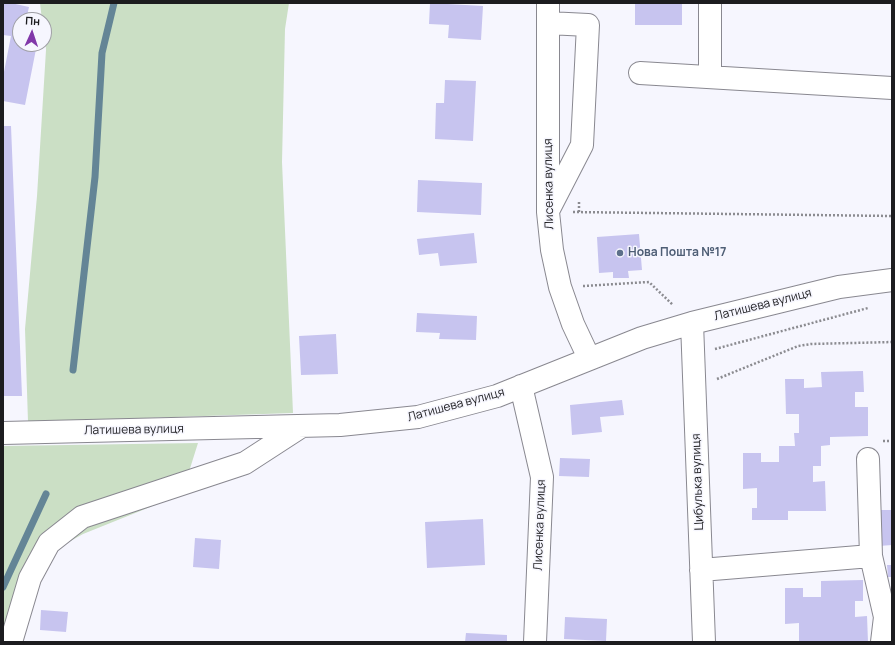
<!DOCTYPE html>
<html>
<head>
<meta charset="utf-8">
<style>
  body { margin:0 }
  #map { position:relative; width:895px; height:645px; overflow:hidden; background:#f6f6fe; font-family:Manrope,sans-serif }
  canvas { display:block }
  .frame { position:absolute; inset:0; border:4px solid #1c1c1f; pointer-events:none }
  .north { position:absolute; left:12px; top:12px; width:40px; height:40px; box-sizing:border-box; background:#f6f6fe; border:1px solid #9f9fa5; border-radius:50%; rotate:3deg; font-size:11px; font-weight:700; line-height:16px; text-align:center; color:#1c1c1f }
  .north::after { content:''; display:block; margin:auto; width:14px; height:18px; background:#8137a9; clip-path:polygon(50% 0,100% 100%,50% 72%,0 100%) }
</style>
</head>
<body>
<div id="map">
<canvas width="895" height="645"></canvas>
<div class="frame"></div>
<div class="north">Пн</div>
</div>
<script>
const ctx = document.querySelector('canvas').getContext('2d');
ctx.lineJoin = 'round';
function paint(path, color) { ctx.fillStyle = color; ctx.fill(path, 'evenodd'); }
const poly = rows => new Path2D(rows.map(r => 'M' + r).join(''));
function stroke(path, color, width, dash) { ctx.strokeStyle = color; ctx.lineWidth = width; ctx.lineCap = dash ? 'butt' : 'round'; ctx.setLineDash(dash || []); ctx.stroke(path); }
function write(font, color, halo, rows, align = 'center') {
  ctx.font = font + ' Manrope,sans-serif'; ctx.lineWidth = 3; ctx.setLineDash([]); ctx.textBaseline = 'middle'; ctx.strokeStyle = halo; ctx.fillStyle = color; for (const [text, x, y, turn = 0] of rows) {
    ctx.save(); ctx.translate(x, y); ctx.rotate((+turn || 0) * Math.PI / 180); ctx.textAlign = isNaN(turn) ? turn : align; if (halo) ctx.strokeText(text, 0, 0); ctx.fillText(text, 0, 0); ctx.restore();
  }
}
const green = poly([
  [40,3,289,3,285,29,282,162,293,413,28,422,25,329,37,196,46,50,44,20,42,20],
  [198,443,187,478,175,497,83,534,51,552,19,642,3,642,3,446]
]);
const stream = poly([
  [73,370,95,177,102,53,114,3],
  [3,587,46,494]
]);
const building = poly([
  [3,3,11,3,29,7,26,20,20,20,20,44,37,44,25,105,3,101,3,77,11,36,3,35],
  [430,3,483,6,481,40,448,38,449,25,429,24],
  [635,3,682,3,682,25,635,25],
  [445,80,476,81,473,141,435,139,436,103,444,103],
  [3,126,11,126,22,396,3,396],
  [418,180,482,183,481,215,417,212],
  [474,233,477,263,440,266,438,253,419,255,417,239],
  [639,234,642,270,628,271,629,278,613,278,613,272,599,273,597,237],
  [417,313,477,316,476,340,439,339,440,333,416,332],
  [336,334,338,374,301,375,299,336],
  [863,371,864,392,855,392,855,407,868,407,868,436,830,437,830,445,821,446,821,466,813,466,813,482,825,481,826,511,788,511,788,520,752,520,752,508,757,508,757,488,743,489,743,453,761,453,761,462,779,462,779,446,795,446,794,433,799,433,799,414,786,414,785,379,804,379,804,388,822,387,821,372],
  [622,400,624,415,600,417,602,432,572,435,570,405],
  [560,458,590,459,589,477,559,476],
  [878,510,892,510,892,545,879,546],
  [483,519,485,565,427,568,425,522],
  [195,538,221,540,219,569,193,567],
  [887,565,892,565,892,577,888,577],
  [863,580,863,601,855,601,855,617,867,616,868,642,799,642,799,623,785,624,785,588,803,588,803,597,821,597,821,581],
  [41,610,68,612,66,632,40,630],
  [565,617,607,619,606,641,564,639],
  [466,633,507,635,507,642,465,642]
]);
const path = poly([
  [573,212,892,216],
  [579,212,579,202],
  [583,286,649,282,673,305],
  [715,349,868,308],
  [717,379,798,346,811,344,892,342],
  [883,441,892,441]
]);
const minor = poly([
  [548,3,548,212,552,250,560,287,573,324,589,358],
  [548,23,588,25,582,145,549,209],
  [640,73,892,88],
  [710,77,710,3],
  [692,323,704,642],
  [521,386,542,477,535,642],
  [3,433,340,425,418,417,497,396,642,338,692,323,839,287,892,280],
  [868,459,871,556,885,617,882,642],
  [701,570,871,556],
  [11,642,30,578,49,543,82,517,245,463,302,426]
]);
const markers = [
  [620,253,4,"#5c6f8a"]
];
const streetNames = [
  ["Лисенка вулиця",549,184,-91],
  ["Латишева вулиця",763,305,-14],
  ["Латишева вулиця",456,405,-15],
  ["Латишева вулиця",134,430,-1],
  ["Цибулька вулиця",698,482,-92],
  ["Лисенка вулиця",540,525,-88]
];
const serviceNames = [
  ["Нова Пошта №17",628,253]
];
paint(green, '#cbdfc5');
stroke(stream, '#648596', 7);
paint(building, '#c7c4ef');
stroke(minor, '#898890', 24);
stroke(path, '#8b8b90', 2.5, [2, 2]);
stroke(minor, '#fff', 22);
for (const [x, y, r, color] of markers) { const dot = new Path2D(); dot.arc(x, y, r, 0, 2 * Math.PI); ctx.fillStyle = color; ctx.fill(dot); stroke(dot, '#f6f6fe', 1.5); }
write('12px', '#1c1c1f', '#f6f6fe', streetNames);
write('bold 12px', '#4e5e75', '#f6f6fe', serviceNames, 'left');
</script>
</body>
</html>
